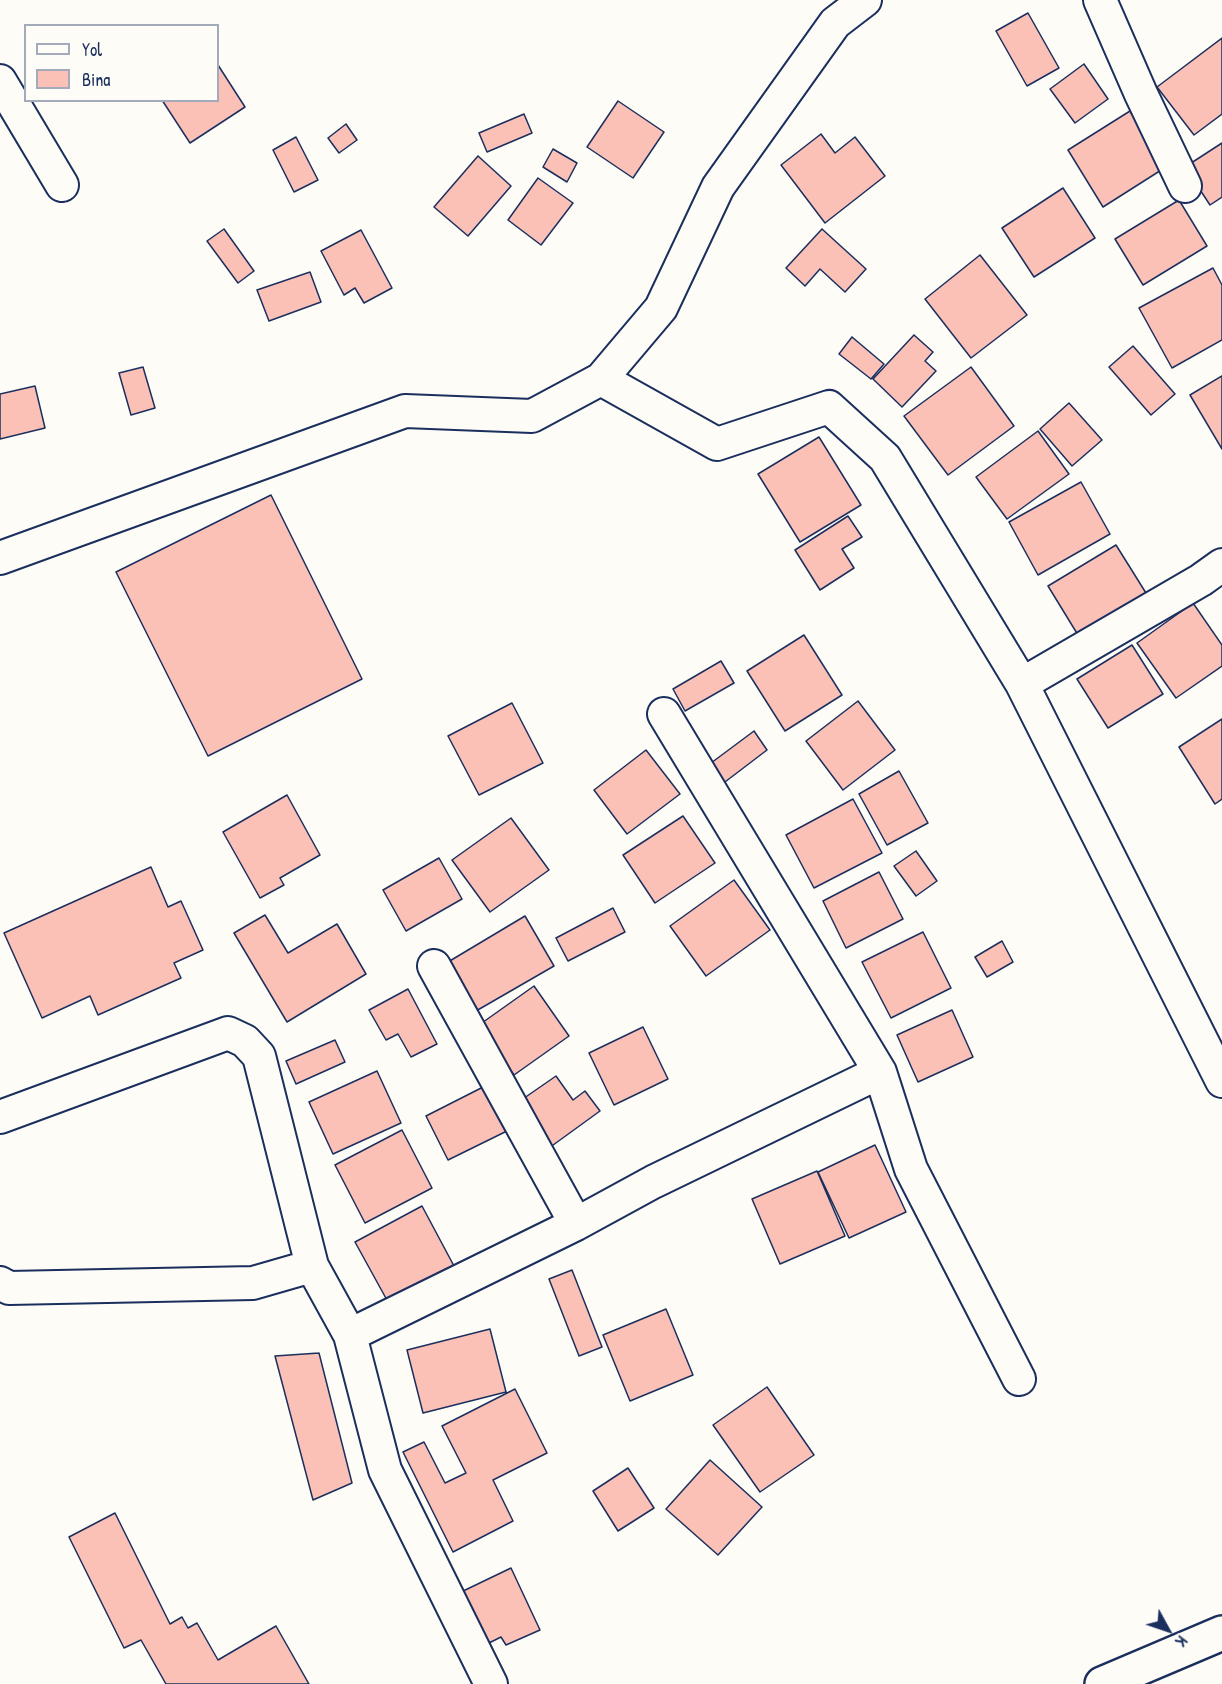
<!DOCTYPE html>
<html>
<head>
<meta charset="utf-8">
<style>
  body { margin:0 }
  #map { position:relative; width:1222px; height:1684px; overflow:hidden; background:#fdfcf7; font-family:"Patrick Hand",sans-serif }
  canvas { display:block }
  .legend { position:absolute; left:24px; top:24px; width:195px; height:78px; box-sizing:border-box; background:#fdfcf7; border:2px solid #a3aaba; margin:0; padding:8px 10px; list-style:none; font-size:18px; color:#1b2f5e }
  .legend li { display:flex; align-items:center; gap:12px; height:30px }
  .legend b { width:30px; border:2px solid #a3aaba }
  .north { position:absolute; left:1138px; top:1600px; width:60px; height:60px; -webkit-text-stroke:4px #fdfcf7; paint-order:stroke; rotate:130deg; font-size:16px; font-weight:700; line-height:24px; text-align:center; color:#1b2f5e }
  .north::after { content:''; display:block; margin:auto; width:21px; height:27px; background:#1b2f5e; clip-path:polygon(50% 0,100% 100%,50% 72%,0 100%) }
</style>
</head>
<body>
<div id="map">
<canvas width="1222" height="1684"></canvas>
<ul class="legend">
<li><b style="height:8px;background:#fdfcf7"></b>Yol</li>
<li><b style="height:16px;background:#fbc0b6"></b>Bina</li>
</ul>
<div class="north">K</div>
</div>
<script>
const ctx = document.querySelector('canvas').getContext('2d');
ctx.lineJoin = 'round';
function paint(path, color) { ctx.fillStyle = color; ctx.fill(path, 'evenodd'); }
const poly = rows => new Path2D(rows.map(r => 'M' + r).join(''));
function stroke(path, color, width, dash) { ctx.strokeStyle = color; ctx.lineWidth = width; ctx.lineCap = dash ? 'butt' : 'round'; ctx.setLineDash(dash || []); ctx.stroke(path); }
const building = poly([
  [1028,13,1059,68,1027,86,996,31,1028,13],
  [1222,38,1222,114,1194,135,1157,87,1222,38],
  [1084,64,1108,99,1075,123,1050,89,1084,64],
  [218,65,245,107,190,143,162,100,218,100,218,65],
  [618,101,664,132,633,178,587,147,618,101],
  [1130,111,1166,167,1103,207,1068,150,1130,111],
  [524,114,532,133,487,152,479,133,524,114],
  [346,124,357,140,339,153,328,138,346,124],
  [821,134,835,153,855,137,885,176,825,223,781,165,821,134],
  [296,137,318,180,294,192,273,150,296,137],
  [1222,143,1222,197,1210,205,1185,167,1222,143],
  [553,149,577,163,567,182,543,167,553,149],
  [478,156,511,186,468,236,434,207,478,156],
  [538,178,573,203,541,245,508,220,538,178],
  [1063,188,1095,238,1034,277,1002,228,1063,188],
  [1179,200,1207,246,1143,285,1115,239,1179,200],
  [224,229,254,271,238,283,207,241,224,229],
  [822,229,866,269,845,292,820,269,805,286,786,268,822,229],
  [361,230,392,288,364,303,355,288,344,295,321,251,361,230],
  [980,255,1027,315,971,358,925,299,980,255],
  [1213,268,1222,285,1222,340,1172,368,1139,308,1213,268],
  [310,272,321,302,269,321,257,290,310,272],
  [914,335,933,352,925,361,936,371,902,407,873,379,914,335],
  [852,337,884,364,871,379,839,354,852,337],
  [1133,346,1175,394,1151,415,1109,367,1133,346],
  [143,367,155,408,131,415,119,373,143,367],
  [971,367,1014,426,948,475,904,416,971,367],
  [1222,376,1222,449,1190,395,1222,376],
  [35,386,45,428,0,439,0,394,35,386],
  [1069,403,1102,440,1072,466,1040,429,1069,403],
  [1038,431,1069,474,1007,519,976,477,1038,431],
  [819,437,861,505,800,542,758,474,819,437],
  [1081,482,1110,534,1038,575,1009,522,1081,482],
  [271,495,362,679,208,756,116,572,271,495],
  [848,516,862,537,842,549,854,568,820,590,795,550,848,516],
  [1116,545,1146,593,1078,635,1048,586,1116,545],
  [1193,603,1222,645,1222,666,1176,698,1137,643,1193,603],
  [804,635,842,695,785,731,747,671,804,635],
  [1132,645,1163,694,1108,728,1077,679,1132,645],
  [721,661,734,683,685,711,673,689,721,661],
  [858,701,895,750,843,790,806,741,858,701],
  [512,703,543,763,479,795,448,736,512,703],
  [1222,719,1222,799,1215,804,1179,747,1222,719],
  [754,731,767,750,721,785,707,766,754,731],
  [646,750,680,794,627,834,594,790,646,750],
  [899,771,928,823,887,845,859,794,899,771],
  [287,795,320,855,280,878,284,885,260,898,223,832,287,795],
  [853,799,882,853,814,888,786,835,853,799],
  [683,816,715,863,655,903,623,855,683,816],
  [511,818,549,870,490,912,452,860,511,818],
  [916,851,937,881,916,896,894,866,916,851],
  [439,858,462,899,406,931,383,890,439,858],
  [151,867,168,907,181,901,203,950,174,963,181,978,98,1015,90,996,42,1018,4,933,151,867],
  [879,872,903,919,846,948,823,901,879,872],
  [734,880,770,930,706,976,670,926,734,880],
  [613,908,625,932,568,961,556,938,613,908],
  [265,915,288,953,337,924,366,974,287,1022,234,933,265,915],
  [525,916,554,966,476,1011,448,962,525,916],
  [923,932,951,988,891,1018,862,962,923,932],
  [1002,941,1013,962,987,977,975,957,1002,941],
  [534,986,569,1036,514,1075,479,1025,534,986],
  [408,989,437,1044,411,1057,398,1034,386,1040,369,1010,408,989],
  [952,1010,973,1057,918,1082,897,1035,952,1010],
  [643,1027,668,1079,614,1105,589,1053,643,1027],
  [335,1040,345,1062,296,1084,286,1061,335,1040],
  [377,1071,401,1123,333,1154,309,1102,377,1071],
  [556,1076,573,1100,585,1091,600,1111,549,1148,517,1103,556,1076],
  [487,1085,509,1130,448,1160,426,1116,487,1085],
  [402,1130,432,1188,365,1223,335,1165,402,1130],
  [875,1145,906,1212,849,1238,818,1172,875,1145],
  [817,1171,845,1236,780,1264,752,1199,817,1171],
  [422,1206,454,1266,388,1302,355,1242,422,1206],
  [572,1270,602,1347,579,1356,549,1279,572,1270],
  [666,1309,693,1375,630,1401,603,1335,666,1309],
  [490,1329,506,1392,423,1413,407,1350,490,1329],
  [319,1353,352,1483,313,1500,275,1356,319,1353],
  [767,1387,814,1455,760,1492,713,1425,767,1387],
  [515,1389,547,1453,493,1480,513,1521,453,1552,403,1452,424,1442,445,1483,466,1473,442,1426,515,1389],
  [710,1460,762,1507,718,1555,666,1509,710,1460],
  [628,1468,654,1508,618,1531,593,1491,628,1468],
  [115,1513,170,1624,182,1617,188,1628,197,1623,218,1660,276,1626,309,1684,166,1684,141,1640,124,1648,69,1537,115,1513],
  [511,1568,540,1630,506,1645,501,1637,483,1646,459,1593,511,1568]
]);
const minor = poly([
  [1100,0,1141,94,1185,186],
  [0,81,62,185],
  [601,379,717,444,829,407,885,458,1022,684,1222,1081],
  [0,558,405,411,532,416,601,379,661,308,718,187,835,23,865,0],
  [1022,684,1201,580,1222,565],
  [664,714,880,1072,911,1169,1019,1379],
  [434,966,576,1224],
  [0,1117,228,1033,245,1041,259,1056,312,1266],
  [0,1283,9,1288,253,1283,312,1266,350,1335,576,1224,653,1182,880,1072],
  [350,1335,385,1470,491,1684]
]);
const tertiary = poly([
  [1102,1684,1222,1633]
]);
paint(building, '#fbc0b6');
stroke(building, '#1b2f5e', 1.5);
stroke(minor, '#1b2f5e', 36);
stroke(tertiary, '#1b2f5e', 38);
stroke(minor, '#fdfcf7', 32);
stroke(tertiary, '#fdfcf7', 33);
</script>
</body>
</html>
